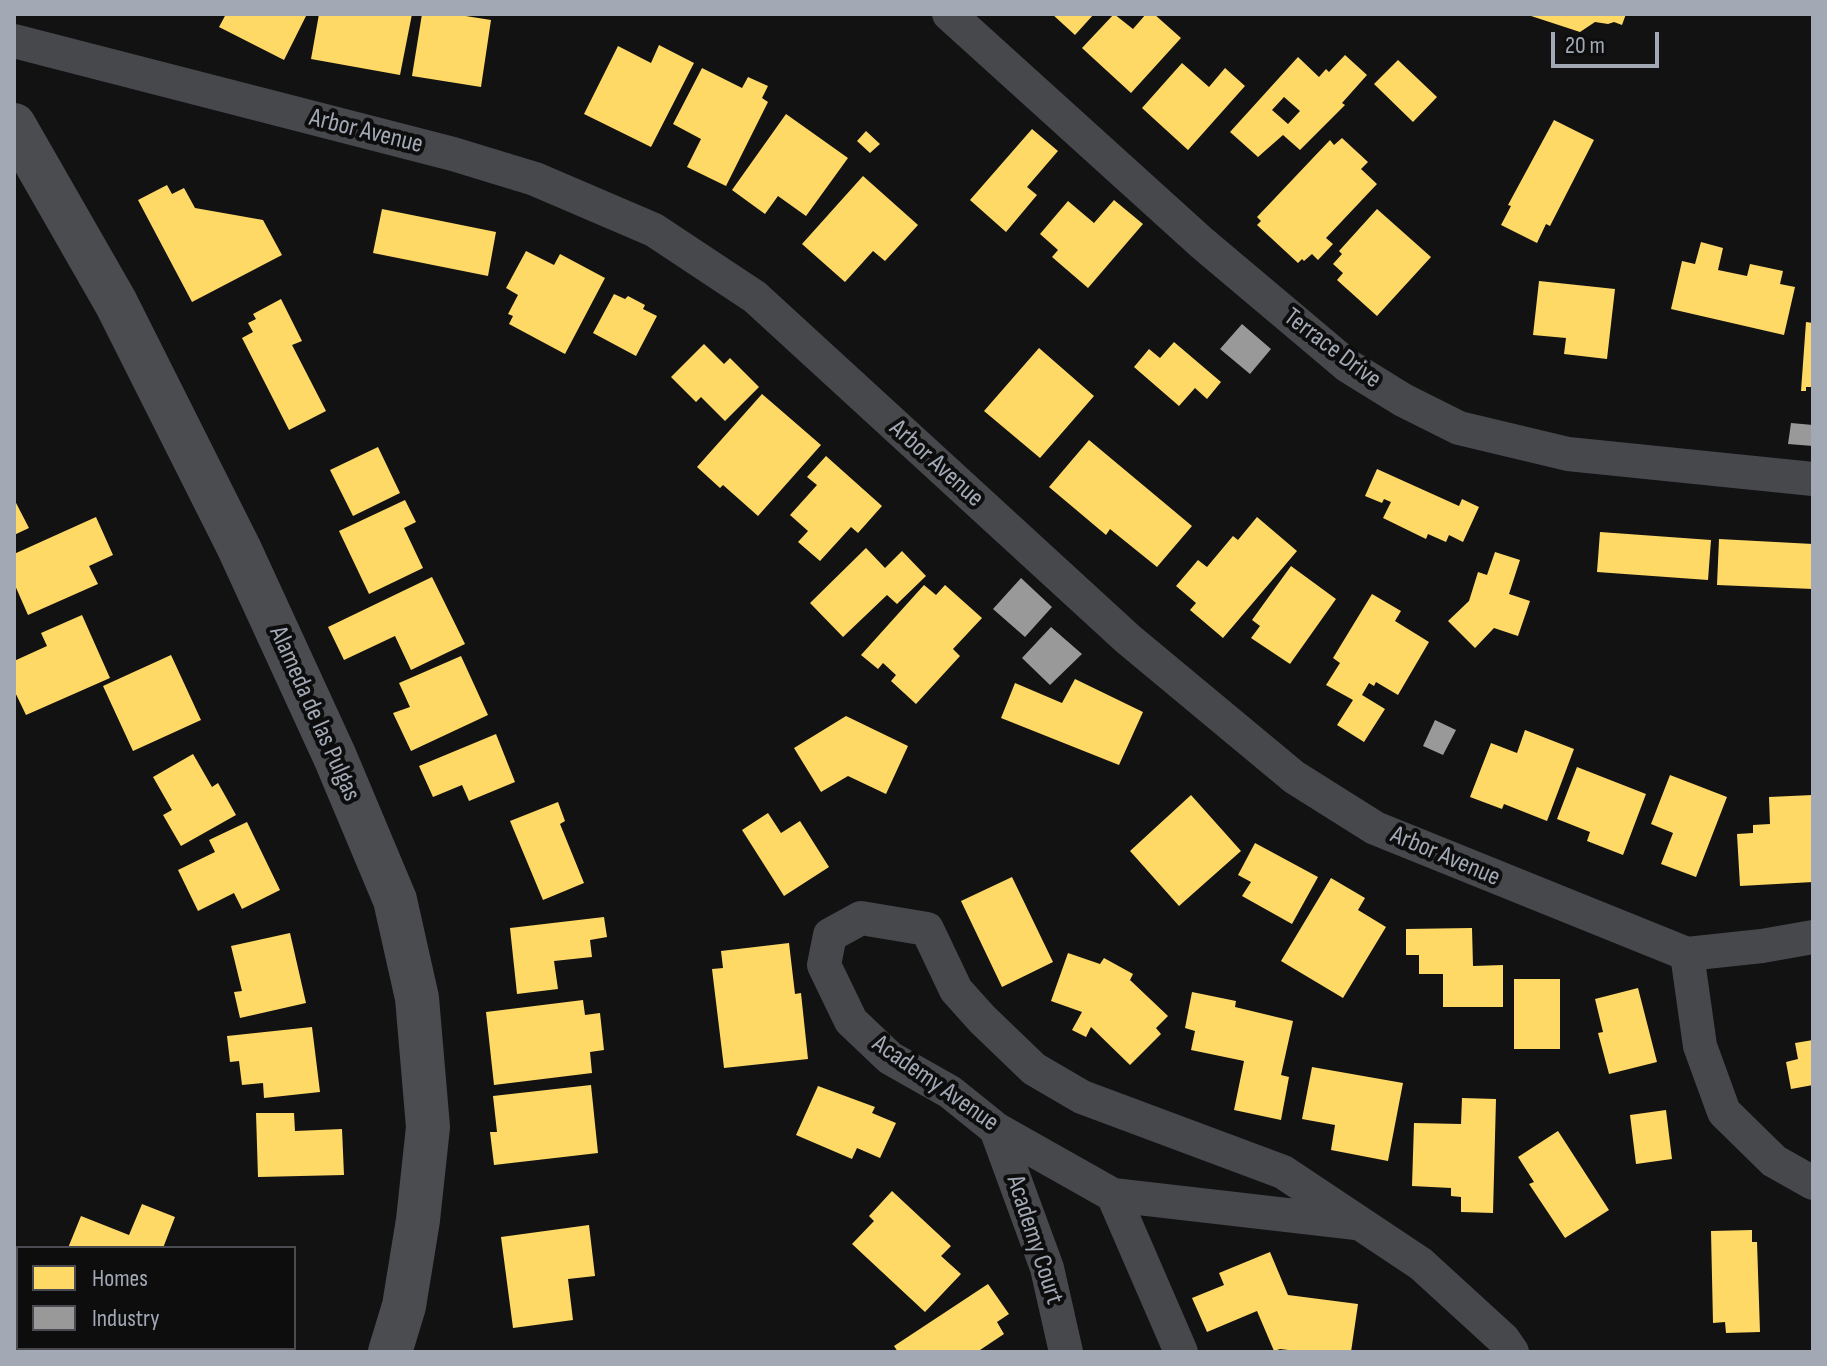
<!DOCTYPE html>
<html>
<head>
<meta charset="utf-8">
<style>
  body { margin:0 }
  #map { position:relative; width:1827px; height:1366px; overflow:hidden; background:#121213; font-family:"Sofia Sans Condensed",sans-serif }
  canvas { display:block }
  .frame { position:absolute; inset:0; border:16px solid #a2a9b5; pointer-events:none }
  .legend { position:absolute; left:16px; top:1246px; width:280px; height:104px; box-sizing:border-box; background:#0d0d0e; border:2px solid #494b51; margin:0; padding:10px 14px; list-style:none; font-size:24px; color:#a2a9b5 }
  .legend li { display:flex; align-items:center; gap:16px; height:40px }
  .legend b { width:40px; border:2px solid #494b51 }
  .scale { position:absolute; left:1551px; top:32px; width:108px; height:36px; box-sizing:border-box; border:4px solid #a2a9b5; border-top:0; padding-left:10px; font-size:24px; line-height:28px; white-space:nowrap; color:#a2a9b5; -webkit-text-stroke:6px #0d0d0e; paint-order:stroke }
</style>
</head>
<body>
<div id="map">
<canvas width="1827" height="1366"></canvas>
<div class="frame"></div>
<ul class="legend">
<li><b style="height:22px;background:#ffd966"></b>Homes</li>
<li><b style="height:22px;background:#999"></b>Industry</li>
</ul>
<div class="scale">20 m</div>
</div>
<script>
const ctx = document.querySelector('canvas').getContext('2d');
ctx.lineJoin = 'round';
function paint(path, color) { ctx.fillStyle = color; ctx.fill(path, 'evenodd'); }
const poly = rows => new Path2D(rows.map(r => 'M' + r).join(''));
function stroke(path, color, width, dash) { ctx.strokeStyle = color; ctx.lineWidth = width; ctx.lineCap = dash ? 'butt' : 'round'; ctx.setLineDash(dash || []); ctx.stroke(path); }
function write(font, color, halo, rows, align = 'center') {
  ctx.font = font + ' "Sofia Sans Condensed",sans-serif'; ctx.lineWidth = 8; ctx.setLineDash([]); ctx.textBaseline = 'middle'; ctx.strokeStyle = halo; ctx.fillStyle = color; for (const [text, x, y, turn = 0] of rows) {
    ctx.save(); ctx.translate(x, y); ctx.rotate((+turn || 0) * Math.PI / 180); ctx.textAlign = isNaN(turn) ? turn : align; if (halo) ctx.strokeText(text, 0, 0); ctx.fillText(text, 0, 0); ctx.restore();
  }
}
const homes = poly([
  [226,14,307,14,284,60,219,27],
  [319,14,412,14,400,75,311,59],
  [422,14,453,14,491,20,481,87,412,76],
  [1052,14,1094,14,1075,35],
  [1114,14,1133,29,1146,14,1154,14,1181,38,1131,93,1082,48],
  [1626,14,1622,25,1614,22,1608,24,1595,22,1580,32,1528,15],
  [659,45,694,63,651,147,584,114,618,46,651,63],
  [1345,55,1367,75,1342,103,1345,105,1300,150,1283,135,1258,157,1230,132,1298,57,1319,77,1326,69,1329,72],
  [1284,97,1300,111,1288,124,1272,110],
  [1398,60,1437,97,1413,122,1374,84],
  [1182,63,1209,87,1225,68,1245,86,1188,150,1142,108],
  [702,68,742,88,748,77,768,86,762,98,768,102,726,186,687,167,701,139,673,124],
  [786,114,848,158,806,216,778,196,765,214,732,190],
  [1554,120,1594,140,1550,226,1546,224,1537,243,1501,225,1511,206,1508,205],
  [1032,129,1058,151,1027,187,1037,195,1006,232,970,200],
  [866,131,880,144,870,153,857,141],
  [1342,138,1368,162,1361,169,1377,184,1326,238,1333,244,1318,260,1312,254,1304,261,1302,259,1298,263,1257,225,1261,221,1257,217,1330,140,1334,145],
  [863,176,918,225,885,261,873,251,845,282,802,244],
  [167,185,172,194,184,188,195,208,263,220,282,255,192,302,138,200],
  [1114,200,1143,224,1088,288,1052,257,1058,250,1040,234,1068,201,1094,223],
  [382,209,496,232,488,276,373,253],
  [1377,209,1431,257,1377,316,1337,280,1343,273,1333,264,1342,254,1339,251],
  [1701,242,1723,248,1718,270,1747,276,1750,264,1783,271,1780,284,1795,287,1784,335,1671,309,1682,261,1695,264],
  [526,251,554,265,560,254,605,278,565,354,509,324,513,316,508,314,518,295,506,288],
  [1539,281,1615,289,1607,359,1564,354,1566,338,1533,335],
  [614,294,625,299,628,296,645,305,643,309,657,316,636,356,593,333],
  [281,299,302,341,292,345,326,411,289,430,242,338,253,332,248,323,256,319,253,314],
  [1806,322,1813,323,1813,387,1806,387,1806,391,1801,391],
  [1174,342,1221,382,1207,399,1195,388,1179,406,1134,367,1149,349,1160,358],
  [704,344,724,364,730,358,759,387,725,421,701,397,696,402,671,377],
  [1039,348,1094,396,1040,458,984,411],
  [762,394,821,445,758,516,723,485,720,488,697,467],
  [1089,440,1192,526,1157,567,1110,529,1106,535,1049,487],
  [378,447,400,493,353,516,330,470],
  [826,456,882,506,858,533,851,527,820,561,798,542,808,531,790,515,817,485,807,477],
  [1377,469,1459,506,1462,499,1479,507,1463,542,1449,535,1446,542,1428,534,1426,539,1383,518,1391,502,1384,499,1382,503,1365,496],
  [14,499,29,528,14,535],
  [405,500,416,522,404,528,423,568,369,594,339,531],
  [96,517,113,555,89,566,98,584,28,615,14,583,14,554],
  [1257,517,1297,551,1223,638,1190,610,1196,603,1176,586,1198,560,1207,567,1233,536,1238,540],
  [1600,532,1711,540,1708,580,1597,572],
  [1719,539,1813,544,1813,589,1717,585],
  [866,548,885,568,902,551,926,576,897,604,887,595,843,637,810,603],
  [1495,552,1520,560,1509,594,1530,601,1518,636,1494,628,1475,648,1448,621,1469,601,1478,572,1487,575],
  [1291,566,1336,599,1290,664,1251,638,1260,626,1252,620],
  [432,577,465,644,411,670,395,636,344,660,328,627],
  [924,585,936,595,945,585,982,618,953,649,960,656,916,704,891,681,896,675,883,663,878,669,861,655],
  [1372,594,1401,611,1395,621,1429,642,1398,695,1376,682,1374,686,1369,683,1362,695,1385,709,1364,742,1337,725,1353,700,1326,685,1340,663,1333,658],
  [82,615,110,678,26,715,14,690,14,661,47,646,41,633],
  [171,655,201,720,133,751,103,686],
  [461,656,488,715,411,751,393,713,410,707,399,683],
  [1075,679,1143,712,1119,765,1001,718,1015,683,1062,703],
  [846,716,908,746,886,794,848,776,821,792,794,748],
  [1525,730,1574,749,1547,821,1504,804,1502,809,1470,797,1491,743,1517,753],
  [496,734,515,782,469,801,462,785,433,797,419,766],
  [193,754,212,787,218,783,236,815,181,846,163,815,172,810,153,777],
  [1577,767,1646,794,1623,855,1587,841,1590,832,1557,819],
  [1670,775,1727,797,1696,877,1661,864,1673,833,1651,824],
  [1191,795,1241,851,1179,906,1130,851],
  [1813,795,1813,882,1740,886,1737,834,1753,833,1753,825,1770,824,1769,797],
  [558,802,565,821,560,824,584,883,543,900,510,821],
  [768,813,781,833,800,821,829,867,784,896,742,830],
  [247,822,280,890,242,909,234,893,198,911,178,870,215,852,209,840],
  [1255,843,1318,877,1292,924,1242,896,1251,882,1238,875],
  [1012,877,1053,962,1002,987,961,901],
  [1331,878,1365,898,1358,910,1386,927,1343,998,1281,961],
  [604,917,607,937,590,940,592,957,554,961,558,989,517,994,510,928],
  [1472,928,1473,966,1503,965,1503,1007,1443,1007,1443,974,1419,974,1419,955,1406,955,1406,929],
  [290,933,306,1003,240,1018,234,992,242,991,231,946],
  [789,943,795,994,801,993,808,1059,724,1068,712,969,723,968,721,951],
  [1068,953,1100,964,1104,958,1133,974,1130,980,1168,1016,1156,1028,1161,1034,1130,1065,1091,1027,1086,1037,1072,1030,1082,1012,1051,1001],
  [1514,979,1560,979,1560,1049,1514,1049],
  [1638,988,1657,1062,1609,1074,1598,1033,1603,1032,1595,999],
  [1192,992,1236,1001,1235,1007,1293,1021,1281,1075,1289,1077,1281,1120,1234,1110,1244,1061,1191,1050,1195,1031,1185,1028],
  [583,1000,585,1015,600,1013,604,1050,590,1052,592,1073,494,1085,486,1012],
  [312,1027,320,1092,264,1098,263,1083,242,1085,239,1061,230,1062,227,1036],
  [1813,1040,1813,1085,1791,1089,1786,1062,1798,1059,1795,1043],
  [1312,1067,1403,1083,1388,1161,1331,1150,1335,1125,1302,1119],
  [591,1085,598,1153,494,1165,490,1132,497,1132,493,1096],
  [818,1086,875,1107,872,1113,896,1123,880,1158,857,1148,852,1159,796,1135],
  [1462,1098,1496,1099,1493,1213,1461,1212,1461,1197,1451,1196,1451,1188,1412,1186,1414,1123,1461,1124],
  [1666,1110,1672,1159,1636,1164,1630,1115],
  [256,1113,294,1113,295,1131,342,1129,344,1175,258,1177],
  [1558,1131,1609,1210,1565,1238,1529,1184,1534,1182,1518,1157],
  [892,1191,951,1246,941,1256,961,1274,925,1312,852,1244,874,1221,869,1216],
  [142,1204,175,1217,163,1248,68,1248,81,1216,129,1235],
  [589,1225,595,1276,568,1279,573,1320,513,1328,501,1237],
  [1752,1230,1752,1242,1757,1242,1760,1332,1726,1333,1725,1322,1713,1323,1711,1231],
  [1270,1252,1288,1295,1358,1304,1351,1352,1305,1352,1280,1349,1274,1351,1257,1311,1207,1332,1192,1298,1224,1285,1219,1273],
  [988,1284,1009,1314,997,1322,1004,1334,977,1352,898,1352,894,1346],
  [47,1348,111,1348,110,1352,45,1352]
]);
const industry = poly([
  [1242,324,1271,349,1250,374,1220,349],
  [1791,423,1813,425,1813,446,1788,444],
  [1021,578,1052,607,1025,637,993,609],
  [1051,627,1082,654,1050,685,1022,658],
  [1435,720,1456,730,1443,755,1423,746]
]);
const street = poly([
  [949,14,1202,243,1348,366,1403,400,1459,428,1568,454,1813,479],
  [14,41,453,154,535,179,654,230,755,297,1128,639,1294,777,1375,828,1687,954,1762,946,1813,937],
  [1687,954,1700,1046,1724,1112,1774,1161,1813,1183],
  [996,1129,1047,1268,1066,1352],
  [1113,1195,1181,1352],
  [1356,1223,1113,1195,996,1129,950,1092,890,1058,851,1021,824,965,830,935,861,918,927,929,956,990,982,1019,1034,1069,1082,1097,1283,1172,1421,1264,1503,1339,1512,1352]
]);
const secondary = poly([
  [14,125,116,303,239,548,335,757,395,900,417,998,428,1127,418,1220,404,1306,390,1352]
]);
const streetNames = [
  ["Arbor Avenue",366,132,14],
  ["Terrace Drive",1332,349,37],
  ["Arbor Avenue",936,464,42],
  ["Alameda de las Pulgas",314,714,66],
  ["Arbor Avenue",1445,857,23],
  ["Academy Avenue",935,1084,35],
  ["Academy Court",1034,1240,72]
];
paint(homes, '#ffd966');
paint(industry, '#999');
stroke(street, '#46484c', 34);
stroke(secondary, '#4a4c50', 44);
write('26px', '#a2a9b5', '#0d0d0e', streetNames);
</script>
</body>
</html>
